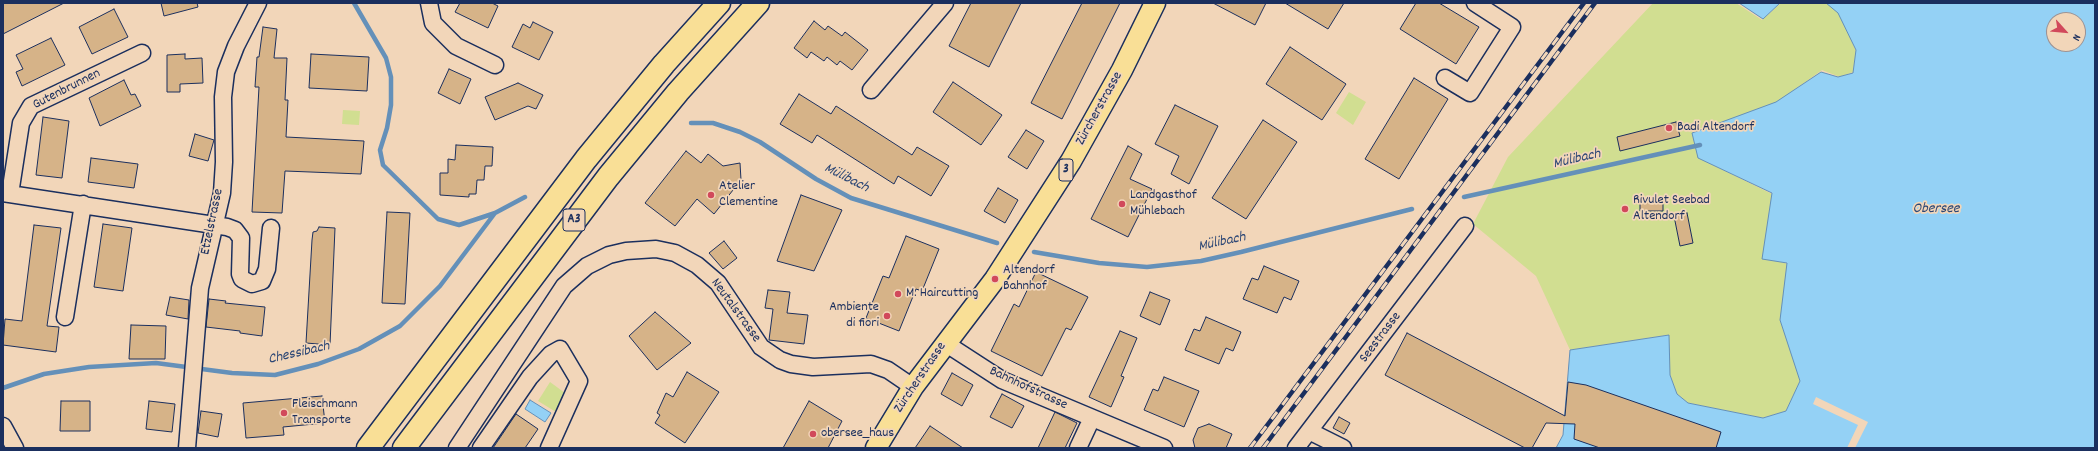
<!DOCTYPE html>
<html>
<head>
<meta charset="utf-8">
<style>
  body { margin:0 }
  #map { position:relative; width:2098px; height:451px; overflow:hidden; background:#f2d6b9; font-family:Dekko,sans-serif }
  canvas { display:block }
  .frame { position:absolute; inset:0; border:4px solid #1b2f5e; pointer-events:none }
  .north { position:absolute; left:2046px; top:12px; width:40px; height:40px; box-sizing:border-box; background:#f2d6b9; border:1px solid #9c9395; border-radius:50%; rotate:117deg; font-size:11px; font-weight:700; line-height:16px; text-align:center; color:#1b2f5e }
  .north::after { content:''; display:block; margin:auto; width:14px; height:18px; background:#d1495b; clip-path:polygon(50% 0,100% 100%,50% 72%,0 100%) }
</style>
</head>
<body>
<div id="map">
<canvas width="2098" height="451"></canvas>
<div class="frame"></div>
<div class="north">N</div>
</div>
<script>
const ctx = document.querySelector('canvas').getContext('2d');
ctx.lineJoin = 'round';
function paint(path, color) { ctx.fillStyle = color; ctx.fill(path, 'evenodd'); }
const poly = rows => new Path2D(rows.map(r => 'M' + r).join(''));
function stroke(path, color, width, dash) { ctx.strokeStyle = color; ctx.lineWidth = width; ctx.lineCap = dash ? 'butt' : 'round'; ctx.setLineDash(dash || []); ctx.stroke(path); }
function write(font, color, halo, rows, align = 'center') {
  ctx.font = font + ' Dekko,sans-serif'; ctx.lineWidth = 3.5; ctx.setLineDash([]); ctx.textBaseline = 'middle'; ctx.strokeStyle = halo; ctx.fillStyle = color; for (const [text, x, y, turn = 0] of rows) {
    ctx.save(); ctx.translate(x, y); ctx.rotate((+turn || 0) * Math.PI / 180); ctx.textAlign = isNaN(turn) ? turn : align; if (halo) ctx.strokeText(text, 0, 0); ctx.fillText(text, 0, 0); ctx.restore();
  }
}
const green = poly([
  [1653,3,1736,3,1762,20,1781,3,1830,3,1839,11,1856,51,1853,72,1840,77,1822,70,1771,107,1692,131,1699,158,1772,194,1764,257,1788,264,1800,381,1786,411,1763,418,1688,403,1677,394,1670,375,1668,335,1570,350,1536,276,1473,224,1508,157],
  [1349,92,1366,102,1353,125,1336,113],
  [343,110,360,111,359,125,342,124],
  [550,382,565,393,556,412,538,401]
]);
const water = poly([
  [1739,3,1780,3,1763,19,1739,3],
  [1826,3,2095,3,2095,448,1556,448,1563,435,1570,350,1669,335,1670,375,1677,394,1688,403,1763,418,1786,411,1800,381,1780,320,1787,263,1762,259,1772,193,1698,158,1692,133,1776,102,1821,72,1838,77,1853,73,1856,50,1838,13,1826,3],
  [2054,20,2078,20,2078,44,2054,44,2054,20],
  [530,400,551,413,545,422,525,409,530,400]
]);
const pier = poly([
  [1816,397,1868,422,1855,448,1847,448,1858,425,1813,404]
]);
const stream = poly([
  [354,3,386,58,391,77,391,105,387,128,380,150,383,165,438,219,459,225,495,213,525,197],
  [691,123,713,123,740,132,760,142,816,179,851,198,997,243],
  [1464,197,1700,145],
  [1034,252,1099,263,1147,267,1201,261,1241,252,1412,209],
  [3,388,44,374,89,367,156,363,232,373,275,375,318,364,359,349,400,326,440,286,495,213]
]);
const building = poly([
  [3,3,64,3,3,34,3,3],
  [161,3,197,3,198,7,164,16,161,3],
  [460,3,492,3,498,6,488,28,455,12,460,3],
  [971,3,1021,3,989,67,949,46,971,3],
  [1082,3,1120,3,1062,119,1031,103,1082,3],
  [1213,3,1266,3,1255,25,1213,3],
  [1285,3,1344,3,1328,29,1285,3],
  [1416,3,1439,3,1479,27,1456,64,1400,29,1416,3],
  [114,9,128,37,92,54,79,27,114,9],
  [814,21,825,30,828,26,842,36,845,32,868,50,852,70,840,61,837,65,827,57,824,61,811,52,807,58,794,48,814,21],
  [533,22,553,32,539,60,512,47,523,24,530,28,533,22],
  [263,27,277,29,274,58,287,58,285,100,288,100,286,137,364,141,361,174,285,171,282,213,252,212,259,87,255,87,257,57,259,57,263,27],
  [51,38,65,65,22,86,16,72,23,69,16,55,51,38],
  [1290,47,1346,84,1322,120,1266,84,1290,47],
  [185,54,185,59,202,58,203,83,180,84,180,92,167,92,167,55,185,54],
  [311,54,369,57,367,91,309,88,311,54],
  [449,69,471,79,460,104,438,93,449,69],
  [1414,78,1448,99,1399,179,1365,159,1414,78],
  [124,80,131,95,135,94,141,106,100,126,89,98,124,80],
  [953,82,1002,115,981,145,933,112,953,82],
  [518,83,543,95,536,109,528,106,495,120,485,97,518,83],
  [799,94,831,114,836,106,912,155,917,147,949,166,931,196,898,176,894,184,817,135,812,143,780,124,799,94],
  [1175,105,1218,126,1189,184,1171,174,1179,156,1155,144,1175,105],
  [43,117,69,121,62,178,36,175,43,117],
  [1263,120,1297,142,1246,219,1212,198,1263,120],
  [1676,122,1680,136,1620,151,1617,137,1676,122],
  [1026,130,1044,141,1027,169,1008,157,1026,130],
  [195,134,214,140,208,161,189,156,195,134],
  [456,145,493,147,492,166,485,166,484,180,477,180,476,194,469,194,469,197,440,195,440,173,448,173,448,159,455,160,456,145],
  [1128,146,1142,154,1130,179,1152,189,1128,237,1091,219,1128,146],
  [686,151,701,163,708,154,723,166,740,163,741,180,714,214,697,199,675,226,645,203,686,151],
  [91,158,138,164,134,188,88,182,91,158],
  [998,188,1018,200,1005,223,984,211,998,188],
  [801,195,842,210,814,271,777,261,801,195],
  [1640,198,1663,198,1663,211,1640,211,1640,198],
  [387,212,410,213,405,304,382,303,387,212],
  [1687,213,1693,243,1680,246,1674,216,1687,213],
  [103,224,132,228,123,291,94,287,103,224],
  [34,225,61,228,47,326,59,327,56,352,3,345,5,319,22,321,34,225],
  [319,227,335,228,330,345,306,343,312,240,313,232,317,231,319,227],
  [906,236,939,249,922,291,916,289,899,331,866,318,883,276,889,278,906,236],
  [724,241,737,258,723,269,709,253,724,241],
  [1264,266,1299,281,1291,300,1284,297,1277,313,1243,299,1252,278,1258,280,1264,266],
  [1036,272,1088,297,1071,330,1066,328,1042,376,991,351,1014,304,1019,307,1036,272],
  [768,290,790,292,787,313,808,315,804,344,769,340,773,309,765,308,768,290],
  [1150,292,1170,300,1160,325,1140,316,1150,292],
  [170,297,189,300,188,319,166,315,170,297],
  [209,299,226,301,225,303,265,307,262,336,240,333,240,331,206,327,209,299],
  [655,312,691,343,657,370,629,336,655,312],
  [1206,317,1241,332,1233,351,1226,348,1219,364,1185,350,1194,329,1200,331,1206,317],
  [131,325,166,326,165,359,129,359,131,325],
  [1120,331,1137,338,1121,376,1124,377,1111,407,1089,397,1120,331],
  [1407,333,1565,416,1568,382,1586,385,1721,432,1716,448,1600,448,1574,439,1575,424,1546,423,1532,448,1525,448,1385,375,1407,333],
  [687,372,719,392,685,443,655,423,660,415,657,413,666,393,673,397,687,372],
  [952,373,973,385,962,406,941,394,952,373],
  [1164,377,1199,391,1184,427,1144,410,1153,389,1158,391,1164,377],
  [1002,394,1024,406,1012,428,990,417,1002,394],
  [322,396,325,423,283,427,284,435,246,438,243,403,322,396],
  [61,401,90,401,90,431,60,431,61,401],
  [149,401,175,404,172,432,146,429,149,401],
  [809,401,842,421,828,448,783,448,809,401],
  [201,411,222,414,218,437,198,433,201,411],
  [1055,412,1077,423,1065,448,1038,448,1055,412],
  [516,414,538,429,525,448,493,448,516,414],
  [1339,417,1350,423,1344,434,1333,428,1339,417],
  [1209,424,1232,434,1226,448,1195,448,1193,440,1198,428,1209,424],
  [930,426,963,448,915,448,930,426]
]);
const minor = poly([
  [429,3,433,23,456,46,495,65],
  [1445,78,1470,93,1512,27,1475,3],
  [871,90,945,3],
  [3,193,227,227,235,230,241,238,240,274,242,279,252,284,262,281,267,269,271,228],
  [10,194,21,123,31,106,142,53],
  [65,317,83,204],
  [945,343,1002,380,1164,448],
  [3,426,15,448],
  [1309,431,1343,448],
  [187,448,200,288,222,193,224,162,223,97,226,72,236,46,258,3],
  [457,448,564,286,587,266,609,255,626,251,656,249,675,253,697,265,718,283,761,347,780,360,791,364,813,367,871,364,888,370,913,387],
  [481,448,530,377,551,354,560,349,579,381,549,448],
  [1078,448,1092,418],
  [1296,448,1465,226]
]);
const major = poly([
  [876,448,913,387,995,279,1071,161,1122,70,1155,3]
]);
const highway = poly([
  [368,448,586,159,664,64,719,3],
  [404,448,608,177,678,92,758,3]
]);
const rail = poly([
  [1250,448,1584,3],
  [1263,448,1595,3]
]);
const markers = [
  [1669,128,4,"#d1495b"],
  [711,195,4,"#d1495b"],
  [1122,204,4,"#d1495b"],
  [1625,209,4,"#d1495b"],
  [995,279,4,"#d1495b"],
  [898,294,4,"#d1495b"],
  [887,316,4,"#d1495b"],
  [284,413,4,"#d1495b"],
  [813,434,4,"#d1495b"]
];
const shields = [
  [1066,170,14],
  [574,220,22]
];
const shieldNames = [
  ["3",1066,170],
  ["A3",574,220]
];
const streetNames = [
  ["Gutenbrunnen",67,90,-27],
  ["Zürcherstrasse",1100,109,-61],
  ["Etzelstrasse",213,222,-78],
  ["Neutalstrasse",735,311,54],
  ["Seestrasse",1381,338,-53],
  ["Zürcherstrasse",921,378,-56],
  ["Bahnhofstrasse",1028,389,25]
];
const poiNames = [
  ["Badi Altendorf",1677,128],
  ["Atelier",719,187],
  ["Clementine",719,203],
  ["Landgasthof",1130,196],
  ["Mühlebach",1130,212],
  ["Rivulet Seebad",1633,201],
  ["Altendorf",1633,217],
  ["Altendorf",1003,271],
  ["Bahnhof",1003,287],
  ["M. Haircutting",906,294],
  ["Ambiente",879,308,"right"],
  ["di fiori",879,324,"right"],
  ["Fleischmann",292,405],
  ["Transporte",292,421],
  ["obersee_haus",821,434]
];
const waterNames = [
  ["Mülibach",1577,160,-13],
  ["Mülibach",846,179,27],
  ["Obersee",1936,210],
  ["Mülibach",1222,243,-12],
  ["Chessibach",299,354,-13]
];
paint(green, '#d1de91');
paint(water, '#94d1f5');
stroke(water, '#6490b9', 1);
paint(pier, '#f2d6b9');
stroke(stream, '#6490b9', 4.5);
paint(building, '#d6b388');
stroke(building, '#1b2f5e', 1);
stroke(minor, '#1b2f5e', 19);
stroke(major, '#1b2f5e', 23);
stroke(highway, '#1b2f5e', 25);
stroke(minor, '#f2d6b9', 16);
stroke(major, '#f9df96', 20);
stroke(highway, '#f9df96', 22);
stroke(rail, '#1b2f5e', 4.5);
stroke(rail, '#f2d6b9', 3, [9]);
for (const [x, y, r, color] of markers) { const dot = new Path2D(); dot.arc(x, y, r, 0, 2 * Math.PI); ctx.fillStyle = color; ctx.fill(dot); stroke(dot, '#f2d6b9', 1.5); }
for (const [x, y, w] of shields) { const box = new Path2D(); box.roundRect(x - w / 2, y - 11, w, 22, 3); ctx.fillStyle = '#f2d6b9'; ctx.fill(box); stroke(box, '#1b2f5e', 1); }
write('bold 13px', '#1b2f5e', null, shieldNames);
write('14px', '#1b2f5e', '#f2d6b9', streetNames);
write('14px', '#1b2f5e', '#f2d6b9', poiNames, 'left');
write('italic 15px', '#2d4775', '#f2d6b9', waterNames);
</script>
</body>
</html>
